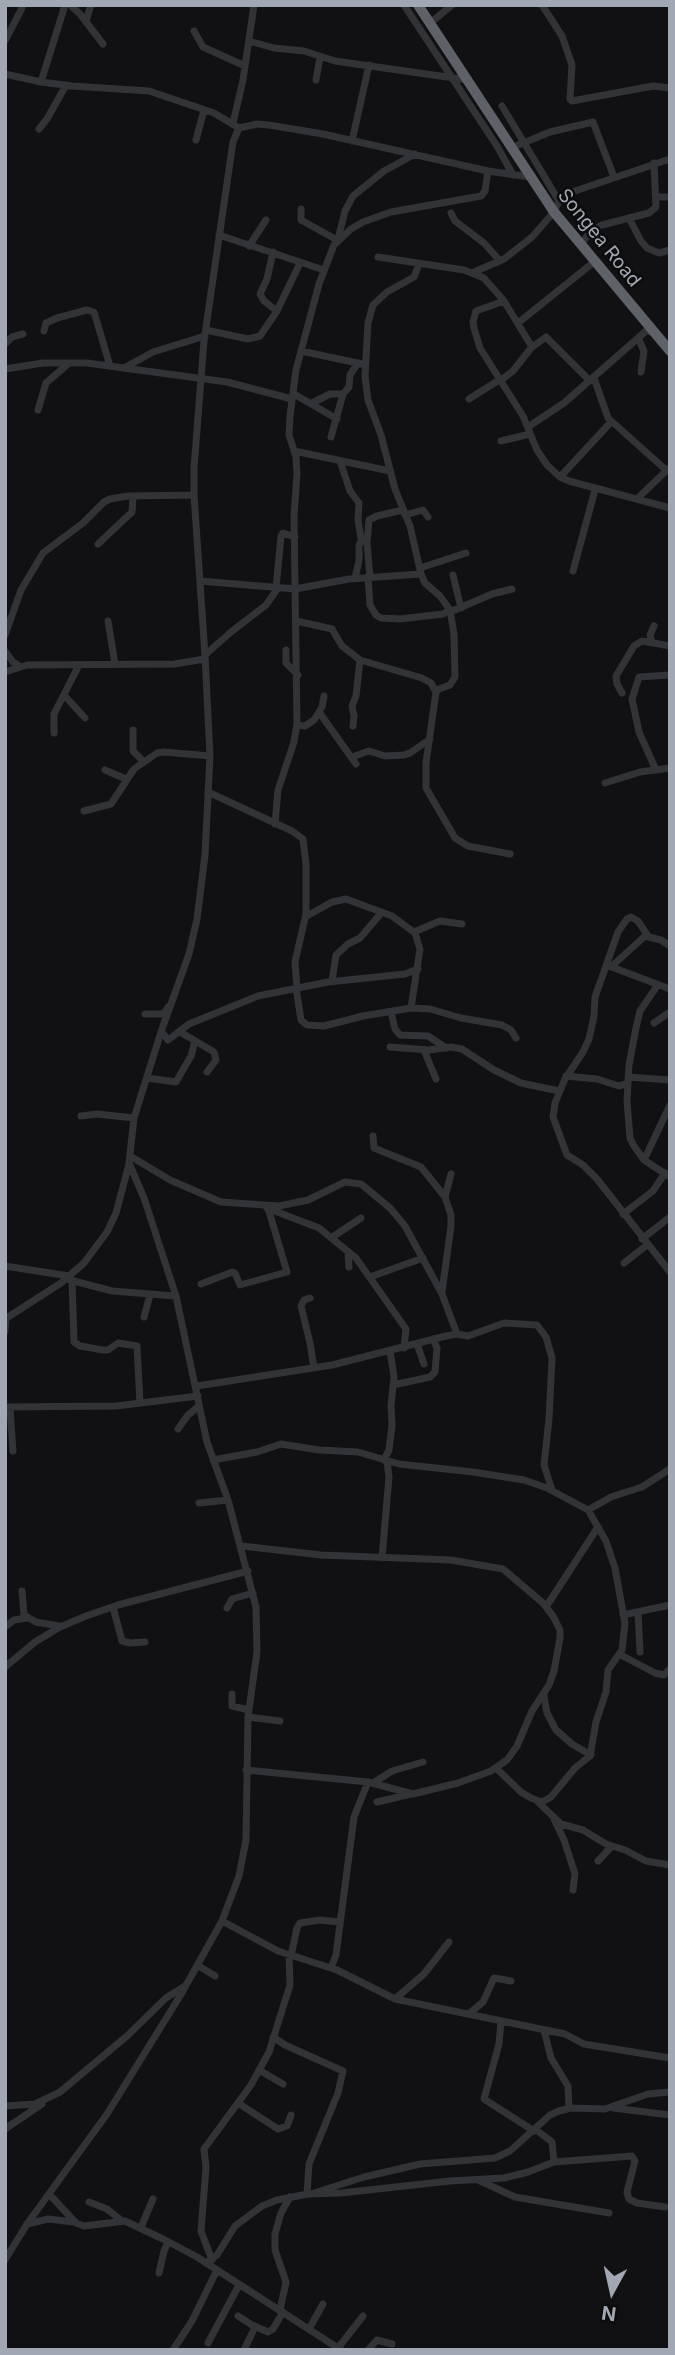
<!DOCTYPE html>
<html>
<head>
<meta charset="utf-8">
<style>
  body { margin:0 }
  #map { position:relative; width:675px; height:2355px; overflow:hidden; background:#111113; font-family:Inter,sans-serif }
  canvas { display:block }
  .frame { position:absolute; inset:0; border:7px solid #a2a8b3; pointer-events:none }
  .north { position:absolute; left:577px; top:2257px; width:70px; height:70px; -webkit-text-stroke:5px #0c0c0d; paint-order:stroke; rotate:188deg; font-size:19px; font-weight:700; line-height:28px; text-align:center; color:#a2a8b3 }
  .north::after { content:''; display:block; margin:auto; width:24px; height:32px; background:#a2a8b3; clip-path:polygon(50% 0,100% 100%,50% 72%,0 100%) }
</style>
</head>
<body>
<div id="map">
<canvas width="675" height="2355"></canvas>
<div class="frame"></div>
<div class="north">N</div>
</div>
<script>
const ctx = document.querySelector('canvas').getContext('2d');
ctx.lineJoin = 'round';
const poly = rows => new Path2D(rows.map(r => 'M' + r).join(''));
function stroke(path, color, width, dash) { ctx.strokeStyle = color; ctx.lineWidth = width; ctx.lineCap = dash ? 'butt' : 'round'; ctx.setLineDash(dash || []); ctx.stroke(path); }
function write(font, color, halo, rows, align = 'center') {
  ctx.font = font + ' Inter,sans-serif'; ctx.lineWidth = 5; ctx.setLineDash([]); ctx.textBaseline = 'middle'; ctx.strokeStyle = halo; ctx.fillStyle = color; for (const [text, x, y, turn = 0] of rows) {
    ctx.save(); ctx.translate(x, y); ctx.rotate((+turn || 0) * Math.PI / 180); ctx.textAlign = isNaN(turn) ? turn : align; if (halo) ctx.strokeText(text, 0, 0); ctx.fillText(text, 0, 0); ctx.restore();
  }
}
const minor = poly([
  [70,5,80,14,103,44],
  [404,5,497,146,513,175],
  [542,5,562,36,572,65,570,99,572,101,653,86,670,88],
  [86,21,91,5],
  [429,24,452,5],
  [194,31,203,47,245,66],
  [5,41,22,8],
  [249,41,274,48,304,51,335,61,468,80],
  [5,74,41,82,72,86,149,91,214,113,239,128],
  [316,80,320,57],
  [41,82,65,5],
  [502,106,559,201],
  [233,123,243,80,254,5],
  [39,129,47,119,66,85],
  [196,140,204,110],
  [352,141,369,65],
  [511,148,550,132,593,122,614,177],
  [657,197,670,197],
  [301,209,301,220,337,240],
  [451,213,455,221,484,243,500,261],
  [629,218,641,241,647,248,659,253,670,250],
  [219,235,324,270],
  [338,239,345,211,353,196,384,171,415,154],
  [581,244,591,231,602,225,649,213,656,207,654,163],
  [249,246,266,220],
  [273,252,267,279,260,294,264,301,277,311],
  [378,257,464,270,484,278,504,301,532,347],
  [419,264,414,277,387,292,373,305,368,323,365,376,368,400,381,435,395,489,410,526,421,574,425,583,440,596,450,610,454,634,455,677,450,685,439,689,436,692,426,763,426,788,455,838,468,846,510,854],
  [474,272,504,259,532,237,554,212,559,201,572,192,670,159],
  [504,301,476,311,473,322,474,328,480,348,523,416,537,450,547,465,560,477,569,481,670,508],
  [518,323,594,262],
  [206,330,248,339,260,336,277,311,300,263],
  [44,331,46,323,57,318,87,310,94,312,110,366],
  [638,338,644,351,641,372],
  [5,344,12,337,23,334],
  [301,351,362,364],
  [124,368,153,352,205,336],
  [5,369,43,363,87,363,227,382,292,399],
  [594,378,608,418,666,470],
  [500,381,513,371,531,348,546,337,590,381],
  [294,394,337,419],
  [469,399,499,380],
  [312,403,330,394,343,394],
  [38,410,46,383,68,364],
  [528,427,564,403,646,331,654,332],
  [331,437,343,394,349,387,350,375,358,363],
  [501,441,530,434],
  [294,451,390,471],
  [340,461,350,491,359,503,358,520,361,539],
  [560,477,611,422],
  [638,498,668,469],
  [405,515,423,510,428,517],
  [98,544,132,512,133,496],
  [420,568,466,553],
  [573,571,595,490],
  [453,575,461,608],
  [368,577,370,605,376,615,381,618,400,619,443,614,450,610],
  [370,577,367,543,369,520,377,516,403,510],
  [355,578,359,561,359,545,363,538],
  [200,581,295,589,349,579,421,574],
  [276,588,281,536,283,533,295,537],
  [450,612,492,594,512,589],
  [108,621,115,664],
  [296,621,332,629,342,646,360,660,422,678,431,683,436,692],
  [5,635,21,590,43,553,83,523,104,502,110,499,128,496,194,495],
  [652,642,650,635,654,626],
  [286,650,286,663,298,675],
  [5,651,13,662,19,666],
  [205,655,231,632,266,605,278,588],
  [5,672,27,665,174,664,205,659],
  [622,693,617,684,616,676,634,646,642,641,670,646],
  [64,695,85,718],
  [324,696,322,707,314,720,305,726,297,725,294,516,297,474,296,457,289,435,290,416,296,370,319,284,334,245,351,229,363,222,391,212,481,196,485,191,488,171],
  [319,712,356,764],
  [353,726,354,716,352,706,356,696,360,660],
  [133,730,133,751,143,761],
  [54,733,54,714,79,665],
  [352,757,369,751,385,756,404,755,410,753,430,739],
  [105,770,126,779],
  [656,770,639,732,632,699,639,677,670,675],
  [605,783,640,772,670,768],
  [208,792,292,831,303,839,306,864,306,914,295,962,297,988],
  [84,811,111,804,134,769,157,753,164,752,210,756],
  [275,824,278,790,294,742,297,724],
  [305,917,332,902,346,899,392,916,415,933,420,949,411,1008],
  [414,932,440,921,462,924],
  [648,936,638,921,631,917,627,919,618,932,595,997,594,1016,589,1039,583,1052,565,1079,555,1103,553,1117,567,1155,583,1165,597,1179,670,1272],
  [609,966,670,989],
  [611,967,645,936,661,940,670,946],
  [332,981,336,955,348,944,360,938,382,912],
  [657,986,640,1011,636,1028,629,1065,627,1101,630,1138,634,1146,644,1160,670,1177],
  [296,988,301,1020,307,1025,324,1026,363,1016,411,1008,430,1009,461,1018,502,1025,511,1030,516,1038],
  [391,1012,395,1029,400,1035,428,1036,446,1048],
  [145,1014,160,1014,165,1013,168,1007],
  [654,1023,670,1012],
  [162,1032,168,1040,189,1024,258,996,328,982,405,974,418,969],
  [180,1032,214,1052,216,1060,207,1072],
  [390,1047,429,1050,451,1047,462,1049,494,1070,521,1083,559,1091],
  [424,1050,436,1079],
  [566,1076,597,1079,619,1086,628,1083],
  [628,1077,670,1080],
  [147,1078,176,1082,191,1056,195,1041],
  [81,1116,97,1114,134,1118],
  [373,1136,374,1148,421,1167,445,1197,451,1215,451,1226,442,1292],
  [130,1156,170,1180,221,1202,279,1206,308,1200,345,1182,361,1184,390,1208,405,1226,442,1294,457,1334],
  [644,1160,670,1105],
  [445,1197,451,1174],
  [267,1208,319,1228,356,1258,406,1329,404,1348],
  [623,1214,653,1191,665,1173],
  [331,1238,361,1218],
  [642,1239,670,1217],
  [348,1252,349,1267],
  [624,1263,647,1245],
  [5,1266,69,1276],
  [370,1277,423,1258],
  [70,1280,112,1291,176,1296],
  [72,1281,74,1342,80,1346,103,1350,108,1350,118,1343,137,1346,140,1403],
  [201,1284,232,1272,235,1273,240,1285,287,1272,268,1208],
  [310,1298,304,1300,301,1306,310,1343,314,1368],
  [144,1317,150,1295],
  [5,1319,61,1283,84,1263,107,1232,116,1213,129,1164],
  [5,1331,6,1318],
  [417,1344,424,1364],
  [393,1385,430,1377,435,1372,437,1348,433,1339],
  [197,1386,332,1365,446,1336,457,1334,468,1336,504,1323,537,1325,546,1337,552,1358,549,1419,544,1465,552,1490],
  [5,1407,116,1406,198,1396],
  [10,1408,13,1451],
  [178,1429,188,1415,199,1406],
  [213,1460,257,1452,281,1444,319,1450,358,1452,399,1464,473,1472,524,1480,547,1488,588,1510,606,1541,615,1568,625,1623,622,1650,608,1670,606,1692,596,1722,590,1756,575,1768,551,1797,542,1802,531,1798,521,1792,496,1768],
  [384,1460,389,1450,392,1426,391,1405,394,1377,390,1350],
  [199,1503,228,1500],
  [588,1510,611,1497,642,1487,670,1469],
  [242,1546,321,1555,451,1560,503,1569,543,1603,553,1616,560,1630,560,1638,554,1671,549,1685,532,1711,517,1746,507,1760,491,1771,458,1783,413,1794,368,1782,246,1770],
  [382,1558,389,1477,387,1461],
  [22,1591,24,1615,36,1622,59,1626],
  [113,1607,122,1641,130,1643,145,1642],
  [546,1607,598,1527],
  [227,1608,232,1599,253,1593],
  [638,1612,640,1652],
  [623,1615,670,1605],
  [5,1627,14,1620,27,1618],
  [619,1654,655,1673,664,1675,670,1669],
  [5,1667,35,1642,60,1627,86,1616,118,1605,248,1571],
  [232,1694,232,1706,249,1710],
  [544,1696,547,1713,556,1730,572,1744,591,1755],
  [248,1717,280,1721],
  [373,1783,392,1771,423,1762],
  [377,1802,411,1794],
  [538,1802,561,1824,583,1830,606,1844,625,1850,646,1861,670,1865],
  [554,1819,564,1840,575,1874,573,1890],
  [598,1861,611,1847],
  [222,1921,278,1951,337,1970,395,1999,565,2034,584,2044,670,2058],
  [291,1956,297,1928,300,1923,320,1920,339,1922],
  [197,1965,215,1976],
  [331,1968,336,1955,354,1817,368,1782],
  [395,1999,424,1974,449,1942],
  [470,2013,483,2002,494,1978,511,1981],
  [501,2021,499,2044,484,2099,534,2131],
  [544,2030,551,2058,568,2086,569,2108],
  [273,2037,285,2045,343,2071,338,2093,309,2164,307,2194],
  [259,2070,283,2084],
  [238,2103,278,2129,287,2126,291,2115],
  [5,2106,35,2104,60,2092,127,2036,166,1998,185,1986],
  [613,2108,670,2115],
  [5,2129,42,2104],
  [535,2129,552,2142,554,2162,632,2156,635,2161,627,2192,629,2199,637,2203,665,2207],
  [478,2180,515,2197,609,2213],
  [49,2194,76,2223,84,2226,125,2221,165,2240,197,2257,341,2350],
  [311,2194,364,2177,420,2164,495,2158,510,2151,550,2115,559,2111,571,2108,605,2109,648,2094,670,2092],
  [89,2202,107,2209,122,2221],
  [27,2224,48,2219,73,2222],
  [141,2227,153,2199],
  [5,2260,27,2224,107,2114,180,1996,222,1921,239,1876,246,1840,248,1717,257,1652,256,1607,228,1500,207,1442,176,1296,144,1198,129,1163,134,1118,162,1029,189,954,197,919,205,855,210,756,205,655,194,495,194,468,204,341,233,142,239,128,257,124,269,125,323,134,488,171,530,177],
  [212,2260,201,2231,206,2167,204,2149,251,2085,269,2052,290,1985,289,1955],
  [206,2263,217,2255,235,2226,262,2206,277,2200,308,2194,341,2193,450,2181,504,2178,528,2172,554,2162],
  [159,2273,164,2251,168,2242],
  [280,2310,286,2282,275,2250,275,2234,281,2213,290,2197],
  [238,2316,252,2325,268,2332,273,2329,283,2312],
  [309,2329,323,2304],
  [208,2343,239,2285],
  [338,2348,363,2316],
  [173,2350,192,2321,217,2270],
  [244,2350,255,2327],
  [368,2350,377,2340,392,2344]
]);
const highway = poly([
  [418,5,554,212,670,351]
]);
const streetNames = [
  ["Songea Road",599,238,51]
];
stroke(minor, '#323337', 7);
stroke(highway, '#5e6168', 10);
write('19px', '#a2a8b3', '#0c0c0d', streetNames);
</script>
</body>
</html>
